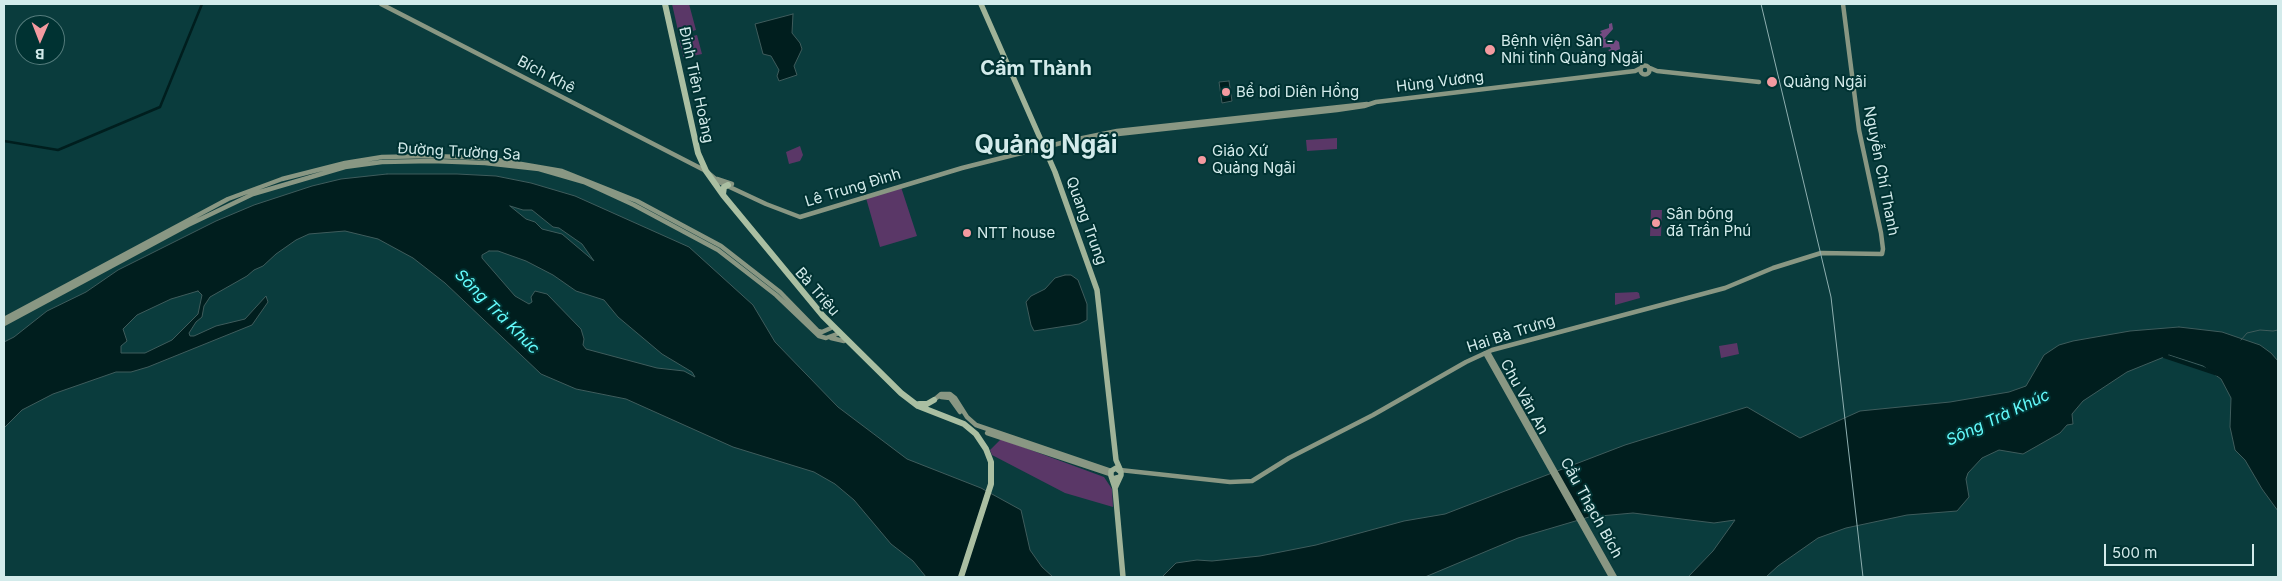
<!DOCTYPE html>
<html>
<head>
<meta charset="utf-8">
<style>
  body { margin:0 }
  #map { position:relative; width:2282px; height:581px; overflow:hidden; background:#0a3c3d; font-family:Inter,sans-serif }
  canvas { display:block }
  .frame { position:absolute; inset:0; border:5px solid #d3ebeb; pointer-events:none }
  .north { position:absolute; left:15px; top:15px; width:50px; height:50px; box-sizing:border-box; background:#003232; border:1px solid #547c7c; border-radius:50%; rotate:181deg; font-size:14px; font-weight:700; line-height:20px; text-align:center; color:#d3ebeb }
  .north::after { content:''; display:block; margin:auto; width:18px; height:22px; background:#f49aa0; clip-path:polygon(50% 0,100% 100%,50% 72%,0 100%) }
  .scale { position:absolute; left:2104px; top:544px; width:150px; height:22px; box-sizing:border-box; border:2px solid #d3ebeb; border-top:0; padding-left:6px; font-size:15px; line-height:18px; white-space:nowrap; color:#d3ebeb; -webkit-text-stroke:4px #003232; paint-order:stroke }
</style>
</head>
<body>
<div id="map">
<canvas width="2282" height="581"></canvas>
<div class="frame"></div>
<div class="north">B</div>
<div class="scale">500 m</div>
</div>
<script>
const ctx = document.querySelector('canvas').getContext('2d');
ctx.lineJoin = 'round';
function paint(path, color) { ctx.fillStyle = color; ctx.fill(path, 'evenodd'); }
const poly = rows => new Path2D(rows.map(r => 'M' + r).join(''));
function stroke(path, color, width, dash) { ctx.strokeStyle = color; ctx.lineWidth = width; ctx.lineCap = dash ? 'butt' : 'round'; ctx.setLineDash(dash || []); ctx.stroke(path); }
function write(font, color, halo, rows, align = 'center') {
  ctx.font = font + ' Inter,sans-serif'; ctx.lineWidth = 4; ctx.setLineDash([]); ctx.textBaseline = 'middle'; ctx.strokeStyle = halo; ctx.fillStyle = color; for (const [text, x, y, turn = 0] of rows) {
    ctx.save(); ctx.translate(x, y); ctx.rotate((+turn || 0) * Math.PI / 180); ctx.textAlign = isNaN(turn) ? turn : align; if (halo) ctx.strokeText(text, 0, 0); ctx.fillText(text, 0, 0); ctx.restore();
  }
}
const green = poly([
  [672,4,689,4,696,30,679,35],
  [697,35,702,54,684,58,679,40],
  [1337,138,1337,149,1307,151,1306,140],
  [800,146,803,155,800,161,789,164,786,152],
  [901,187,917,236,880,247,866,198],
  [1651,210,1662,210,1661,236,1650,236],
  [1637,292,1639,293,1640,298,1615,305,1615,293],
  [1737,343,1739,354,1721,358,1719,346],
  [1001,439,1104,477,1112,489,1113,507,1065,493,992,455,990,450]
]);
const forest = poly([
  [1612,23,1613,29,1604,39,1611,40,1613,43,1616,40,1619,42,1620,49,1615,51,1616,57,1613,58,1612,53,1608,50,1611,49,1610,47,1600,48,1598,42,1600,41,1600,34,1602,33,1600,31,1609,28,1609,24]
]);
const water = poly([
  [793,14,792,33,800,43,802,49,794,66,797,75,779,81,777,76,779,70,771,56,763,54,755,24,793,14],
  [1229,81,1232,101,1222,103,1219,82,1229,81],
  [387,174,457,174,496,176,531,183,575,196,689,247,753,305,775,342,838,407,907,459,981,488,1021,510,1030,550,1042,567,1053,577,926,577,913,561,891,544,854,500,835,484,814,472,733,447,626,399,576,389,541,374,445,283,413,258,378,239,345,231,309,234,296,240,276,254,263,266,254,270,247,276,210,297,204,306,202,317,196,322,189,333,190,336,194,336,216,326,245,319,266,296,268,302,252,325,148,367,131,372,116,372,53,394,22,410,4,428,4,342,14,337,47,311,86,292,118,270,216,221,254,205,312,186,341,179,387,174],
  [510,206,523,210,532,210,553,227,559,228,582,244,594,261,562,234,542,229,535,222,526,219,510,206],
  [489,251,498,251,526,261,553,275,576,291,604,300,618,317,662,354,692,372,695,377,684,371,657,368,586,349,583,345,584,339,581,329,547,294,535,291,531,297,532,302,529,304,515,296,482,258,482,255,489,251],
  [198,291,202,295,198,314,172,340,145,353,121,353,121,346,127,341,123,329,137,315,171,299,198,291],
  [1065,275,1071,275,1078,280,1087,304,1087,320,1079,324,1034,331,1031,325,1026,302,1031,296,1045,289,1055,278,1065,275],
  [2179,327,2222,332,2260,345,2271,353,2278,361,2278,511,2262,489,2245,460,2235,450,2230,427,2231,398,2221,379,2203,366,2169,355,2127,372,2083,401,2072,414,2073,424,2067,425,2060,433,2023,454,1999,450,1982,458,1968,473,1966,479,1969,497,1957,511,1907,515,1846,528,1818,538,1778,566,1766,577,1688,577,1713,551,1735,520,1714,523,1633,513,1589,517,1518,538,1425,577,1162,577,1176,563,1197,560,1212,561,1260,556,1316,545,1404,521,1445,514,1625,445,1747,407,1800,438,1860,411,1950,402,2009,392,2026,386,2044,355,2059,345,2073,341,2130,331,2179,327]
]);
const stream = poly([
  [2241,340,2247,333,2260,330,2273,331,2278,330]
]);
const canal = poly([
  [4,141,58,150,160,107,202,4]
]);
const river = poly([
  [2164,356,2218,374]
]);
const secondary = poly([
  [381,4,706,171,719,182,766,204,800,217,962,168,1073,140,1117,131,1367,104],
  '1640.5 70a4.5 4.5 0 1 1 9 0a4.5 4.5 0 1 1-9 0Z',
  [1650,68,1657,71,1759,82],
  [1114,133,1118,134,1337,110,1364,106,1376,102,1635,71,1641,68],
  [717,179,732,184],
  [4,319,228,199,282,179,345,163,382,157,432,156,486,158,562,171,637,201,721,246,780,292,818,331,822,332,831,328],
  [4,324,188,225,253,194,345,167,382,162,432,161,485,163,539,169,584,182,634,205,718,250,776,295,819,336,826,338,837,334],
  [831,338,844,341],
  [1488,352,1615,577],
  [1485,353,1611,577],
  [941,397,950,398,960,412],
  [934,400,941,394,950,394,955,398,967,417,976,425,1111,471],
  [987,433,1110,474],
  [1120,470,1230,482,1252,481,1289,458,1373,415,1466,362,1492,350,1725,288,1773,268,1821,253,1882,254,1883,249,1881,233,1859,130,1843,4]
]);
const primary = poly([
  [981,4,1055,172,1097,290,1116,460,1120,469],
  [1111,476,1115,488,1123,577],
  [1115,488,1121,475,1121,472,1116,468,1111,471,1111,476,1113,479,1120,477]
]);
const trunk = poly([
  [665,4,698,153,706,171,723,195,823,316,901,393,918,406,964,424,976,434,986,449,991,462,991,484,961,577],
  [723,194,724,187,728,185],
  [919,404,927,404,934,400]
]);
const rail = poly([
  [1761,4,1831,297,1863,577]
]);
const markers = [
  [1490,50,6,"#f49aa0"],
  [1772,82,6,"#f49aa0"],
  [1226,92,5,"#f49aa0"],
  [1202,160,5,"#f49aa0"],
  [1656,223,5,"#f49aa0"],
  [967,233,5,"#f49aa0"]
];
const poiNames = [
  ["Bệnh viện Sản -",1501,41],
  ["Nhi tỉnh Quảng Ngãi",1501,58],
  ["Quảng Ngãi",1783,82],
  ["Bể bơi Diên Hồng",1236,92],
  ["Giáo Xứ",1212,151],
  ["Quảng Ngãi",1212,168],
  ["Sân bóng",1666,214],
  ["đá Trần Phú",1666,231],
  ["NTT house",977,233]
];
const streetNames = [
  ["Bích Khê",546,75,28],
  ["Hùng Vương",1440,82,-7],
  ["Đinh Tiên Hoàng",696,85,78],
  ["Đường Trường Sa",459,152,3],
  ["Nguyễn Chí Thanh",1881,171,79],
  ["Lê Trung Đình",853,188,-17],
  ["Quang Trung",1086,221,70],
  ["Bà Triệu",817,292,49],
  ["Hai Bà Trưng",1511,334,-18],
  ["Chu Văn An",1524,397,61],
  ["Cầu Thạch Bích",1591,508,61]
];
const waterNames = [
  ["Sông Trà Khúc",497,312,45],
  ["Sông Trà Khúc",1998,418,-25]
];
const districtNames = [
  ["Cẩm Thành",1036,69]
];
const townNames = [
  ["Quảng Ngãi",1046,145]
];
paint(green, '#5a3767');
paint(forest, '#734b82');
paint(water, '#001e1e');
stroke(water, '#3f5c5c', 1);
stroke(stream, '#3f5c5c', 1);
stroke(canal, '#001e1e', 2.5);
stroke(river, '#001e1e', 4);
stroke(secondary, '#899783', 4.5);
stroke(primary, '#a0b398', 5.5);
stroke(trunk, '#aabfa2', 6);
stroke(rail, '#8eafb0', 1);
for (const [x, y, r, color] of markers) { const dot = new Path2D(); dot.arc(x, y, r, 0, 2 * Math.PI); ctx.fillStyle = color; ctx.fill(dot); stroke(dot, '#003232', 2); }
write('15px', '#d3ebeb', '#003232', poiNames, 'left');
write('15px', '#d3ebeb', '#003232', streetNames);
write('italic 16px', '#64fcfd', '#003232', waterNames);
write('bold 20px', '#d3ebeb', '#003232', districtNames);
write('bold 25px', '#d3ebeb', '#003232', townNames);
</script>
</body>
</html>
